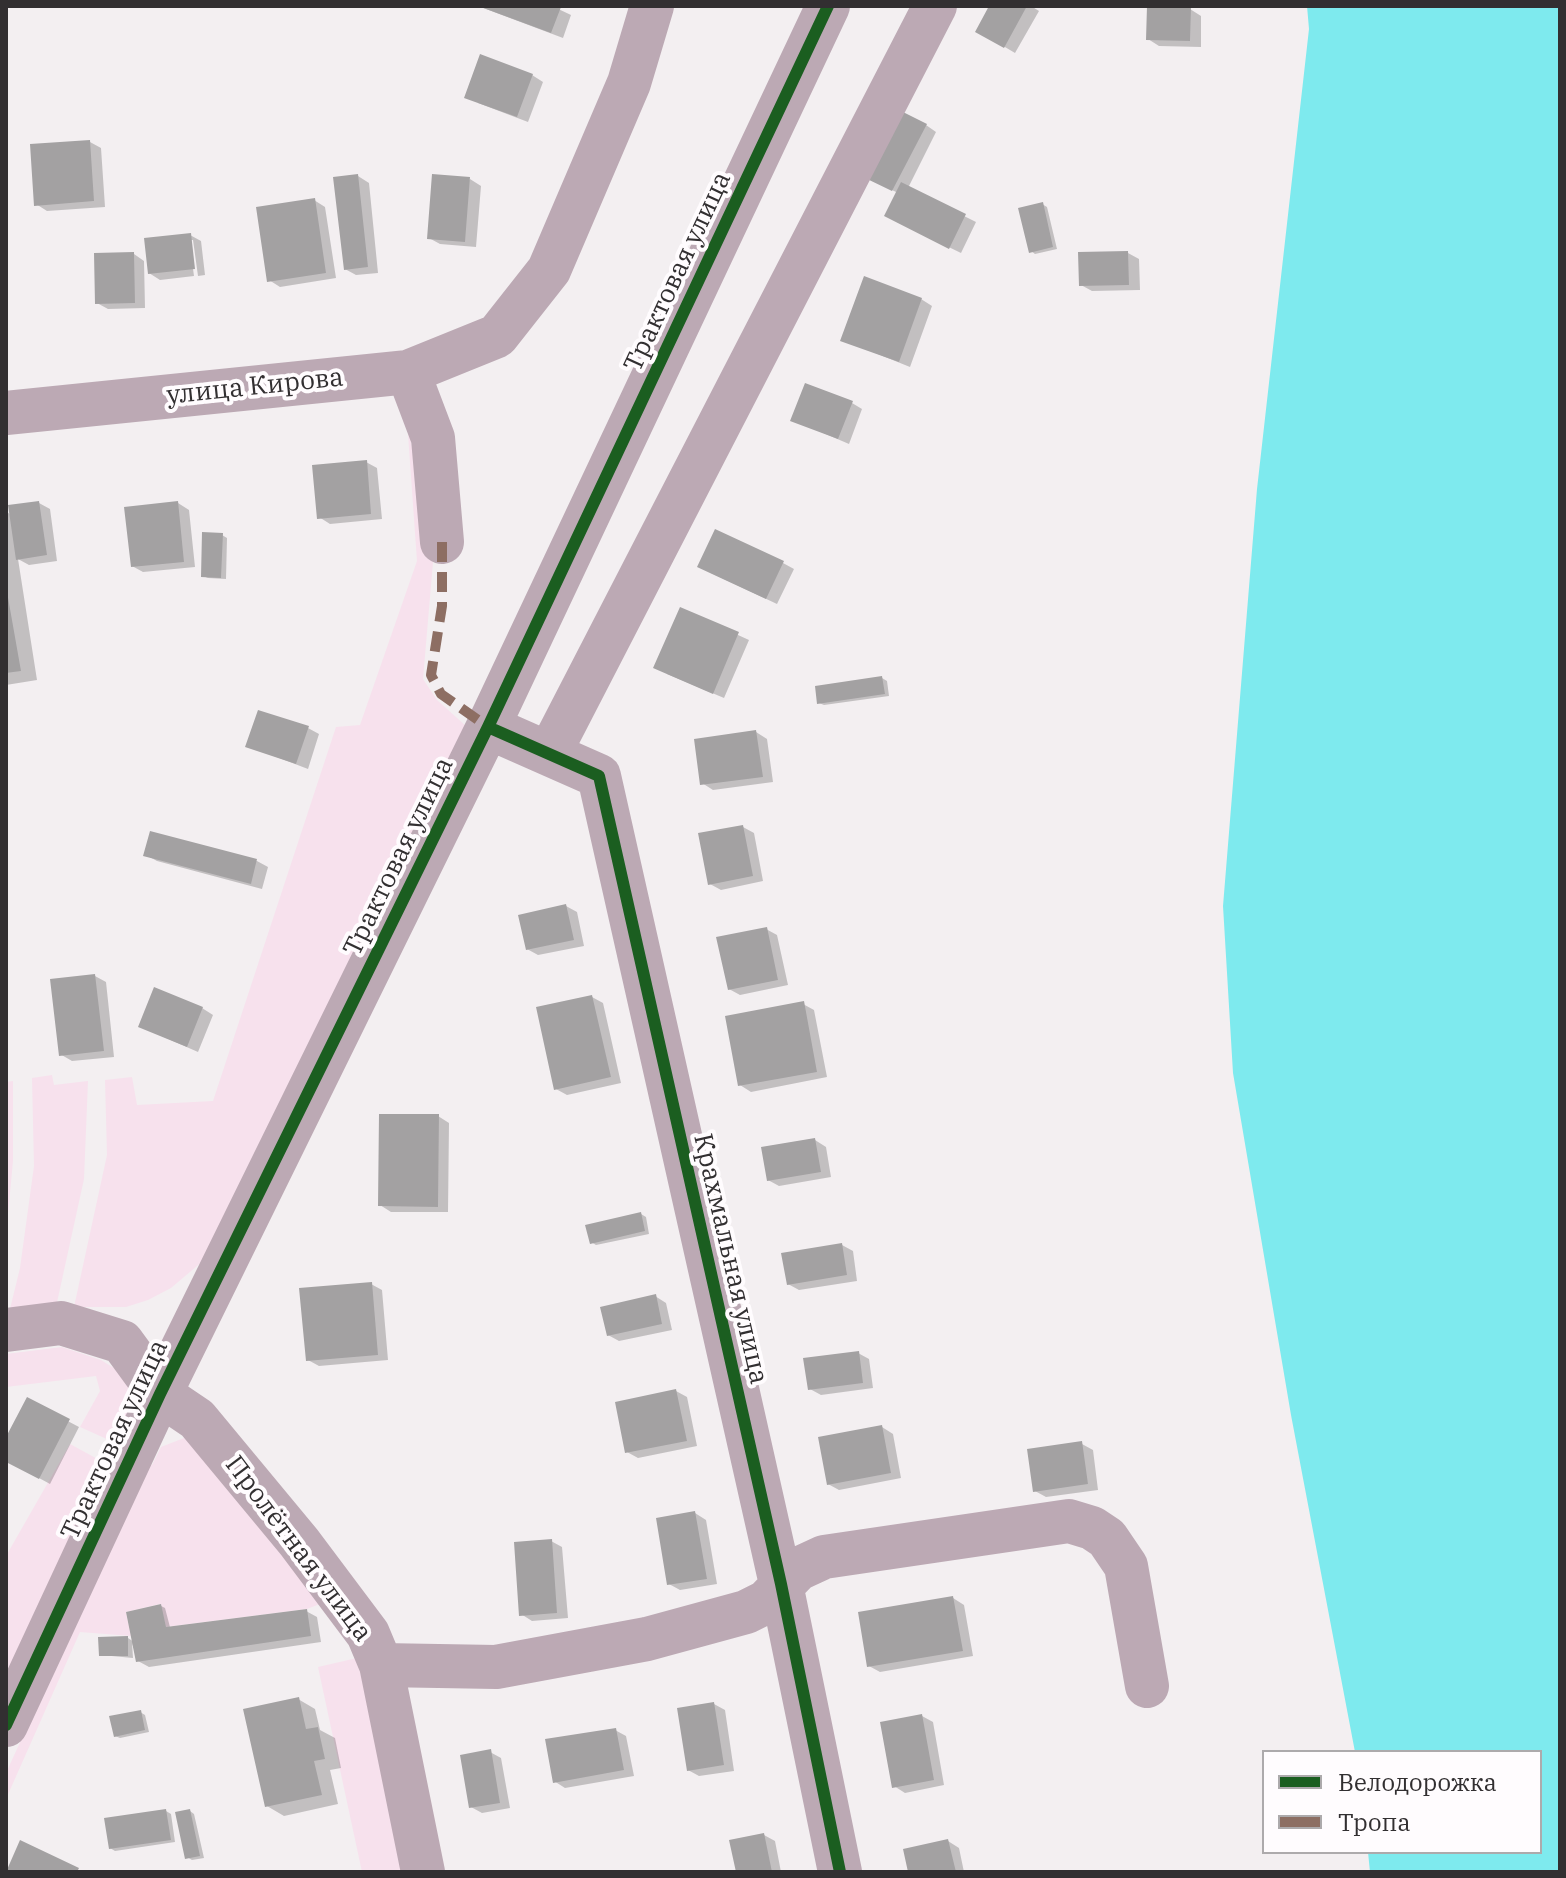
<!DOCTYPE html>
<html>
<head>
<meta charset="utf-8">
<style>
  body { margin:0 }
  #map { position:relative; width:1566px; height:1878px; overflow:hidden; background:#f3eff1; font-family:"IBM Plex Serif",serif }
  canvas { display:block }
  .frame { position:absolute; inset:0; border:8px solid #322f31; pointer-events:none }
  .legend { position:absolute; left:1262px; top:1750px; width:280px; height:104px; box-sizing:border-box; background:#fffcfe; border:2px solid #adaaac; margin:0; padding:10px 14px; list-style:none; font-size:24px; color:#322f31 }
  .legend li { display:flex; align-items:center; gap:16px; height:40px }
  .legend b { width:40px; border:2px solid #adaaac }
</style>
</head>
<body>
<div id="map">
<canvas width="1566" height="1878"></canvas>
<div class="frame"></div>
<ul class="legend">
<li><b style="height:10px;background:#1b5e20"></b>Велодорожка</li>
<li><b style="height:10px;background:#8d6e63"></b>Тропа</li>
</ul>
</div>
<script>
const ctx = document.querySelector('canvas').getContext('2d');
ctx.lineJoin = 'round';
function paint(path, color) { ctx.fillStyle = color; ctx.fill(path, 'evenodd'); }
const poly = rows => new Path2D(rows.map(r => 'M' + r).join(''));
function stroke(path, color, width, dash) { ctx.strokeStyle = color; ctx.lineWidth = width; ctx.lineCap = dash ? 'butt' : 'round'; ctx.setLineDash(dash || []); ctx.stroke(path); }
function write(font, color, halo, rows, align = 'center') {
  ctx.font = font + ' "IBM Plex Serif",serif'; ctx.lineWidth = 8; ctx.setLineDash([]); ctx.textBaseline = 'middle'; ctx.strokeStyle = halo; ctx.fillStyle = color; for (const [text, x, y, turn = 0] of rows) {
    ctx.save(); ctx.translate(x, y); ctx.rotate((+turn || 0) * Math.PI / 180); ctx.textAlign = isNaN(turn) ? turn : align; if (halo) ctx.strokeText(text, 0, 0); ctx.fillText(text, 0, 0); ctx.restore();
  }
}
const green = poly([
  [407,420,433,562,423,679,437,700,466,726,210,1255,171,1288,148,1300,126,1307,74,1307,107,1155,105,1080,132,1077,137,1105,213,1101,336,727,360,725,417,561],
  [52,1075,54,1085,88,1081,84,1179,56,1307,9,1313,20,1268,34,1166,32,1078],
  [13,1081,13,1161,6,1235,6,1082],
  [62,1347,101,1360,117,1370,128,1386,131,1413,124,1437,109,1440,80,1427,100,1391,96,1376,6,1387,6,1354],
  [184,1438,192,1439,325,1602,307,1609,166,1627,160,1604,126,1612,131,1636,80,1632,6,1799,6,1773,147,1465,152,1465,161,1447],
  [70,1444,103,1462,107,1476,6,1677,6,1556],
  [357,1658,406,1872,362,1872,318,1667]
]);
const water = poly([
  [1307,6,1560,6,1560,1872,1370,1872,1368,1852,1540,1852,1540,1752,1355,1752,1291,1415,1233,1073,1223,906,1257,489,1309,29]
]);
const shadow = poly([
  [478,6,552,6,571,15,563,38],
  [992,6,1031,6,1039,11,1015,53,978,31],
  [1190,9,1201,16,1201,47,1159,46,1148,39],
  [532,75,543,82,528,122,478,103],
  [926,125,936,132,908,188,976,222,961,253,897,222,898,193,876,182],
  [90,142,101,148,105,207,47,211,36,204],
  [358,176,369,183,378,273,356,275,345,269],
  [470,179,481,186,476,247,440,244,429,238],
  [314,200,325,207,336,278,280,287,269,280],
  [1042,204,1047,207,1057,249,1035,254,1031,251],
  [190,235,201,241,205,275,198,276,193,240,189,240,194,276,160,280,149,273],
  [1128,253,1139,259,1140,290,1092,291,1081,285],
  [134,254,144,261,145,308,108,309,97,303],
  [921,299,932,306,910,367,843,340],
  [852,403,862,409,849,444,793,420],
  [366,462,377,468,382,519,330,524,319,517],
  [39,503,50,509,57,561,29,565,18,559,37,680,6,685,6,511,12,516],
  [178,503,189,510,195,567,143,572,132,566],
  [222,535,227,538,226,579,208,578,203,576],
  [783,563,794,569,777,604,711,573],
  [681,609,749,640,724,698,667,674],
  [882,678,887,681,889,696,824,705,819,703],
  [308,728,319,734,308,769,248,746],
  [756,732,767,739,773,782,713,790,702,783],
  [743,827,754,833,763,881,721,890,710,884],
  [151,834,257,861,268,867,262,889,157,861,146,855],
  [566,906,577,912,584,946,538,955,527,949],
  [766,929,777,935,788,985,740,995,729,989],
  [95,976,106,982,114,1057,72,1061,60,1054],
  [592,997,603,1003,621,1083,567,1095,556,1089],
  [803,1004,814,1010,827,1077,751,1092,740,1085],
  [202,1008,213,1015,198,1052,141,1027],
  [438,1116,449,1123,448,1212,391,1212,380,1205],
  [815,1140,826,1147,831,1177,779,1186,768,1180],
  [641,1214,646,1217,649,1234,596,1245,591,1242],
  [842,1245,853,1251,857,1281,799,1290,788,1284],
  [371,1284,382,1290,388,1360,319,1366,308,1360],
  [655,1296,666,1303,672,1330,619,1341,608,1335],
  [858,1353,869,1359,873,1388,821,1395,810,1389],
  [676,1391,687,1397,697,1446,638,1458,627,1452],
  [28,1400,79,1427,50,1484,6,1460,6,1442],
  [882,1427,893,1434,901,1478,839,1490,828,1484],
  [1082,1444,1093,1450,1098,1490,1046,1497,1035,1491],
  [695,1513,706,1520,717,1584,680,1590,669,1584],
  [551,1541,562,1547,568,1618,532,1621,521,1614],
  [953,1598,964,1605,973,1656,880,1672,869,1666],
  [161,1606,165,1608,171,1631,306,1611,317,1617,321,1642,149,1667,138,1661,132,1643,133,1658,101,1655,128,1638,134,1642],
  [298,1699,315,1709,320,1730,335,1738,341,1768,330,1770,338,1804,284,1816,267,1806],
  [714,1704,725,1710,734,1771,699,1776,688,1770],
  [140,1712,145,1715,149,1732,120,1738,115,1736],
  [922,1716,933,1722,944,1785,905,1793,894,1786],
  [615,1730,626,1736,634,1776,565,1788,554,1781],
  [490,1752,501,1758,510,1808,482,1813,471,1807],
  [166,1811,171,1814,175,1842,115,1851,110,1848],
  [190,1811,194,1814,204,1858,192,1860,187,1857],
  [764,1835,775,1841,781,1872,738,1872],
  [948,1841,959,1848,964,1872,911,1872]
]);
const building = poly([
  [478,6,558,6,561,7,551,33],
  [989,6,1027,6,1004,48,975,32],
  [1147,6,1191,7,1190,41,1146,40],
  [480,54,533,74,517,117,464,98],
  [897,109,927,124,892,191,863,177],
  [90,140,94,201,34,206,30,144],
  [358,174,368,267,344,270,333,177],
  [432,174,470,177,465,242,427,239],
  [901,182,966,214,949,249,884,216],
  [315,198,326,273,267,282,256,207],
  [1043,202,1053,247,1029,253,1018,208],
  [191,233,195,269,148,274,144,238],
  [1128,251,1129,285,1079,286,1078,252],
  [134,252,135,303,95,304,94,253],
  [864,276,922,298,899,362,840,341],
  [805,383,853,401,838,439,790,421],
  [367,460,371,514,317,519,312,465],
  [39,501,47,555,16,560,8,505],
  [178,501,184,562,131,567,124,507],
  [715,529,784,561,766,599,697,567],
  [202,532,223,533,221,578,201,577],
  [6,586,21,671,6,673],
  [680,607,739,632,713,694,653,668],
  [882,676,885,694,817,704,815,686],
  [258,710,309,726,296,764,245,747],
  [756,730,763,777,700,785,694,739],
  [743,825,753,876,708,885,698,833],
  [150,831,257,859,251,884,143,856],
  [566,904,574,940,526,950,518,915],
  [767,927,778,980,728,990,716,937],
  [95,974,104,1051,59,1056,50,979],
  [154,987,203,1007,187,1047,138,1027],
  [592,995,611,1077,554,1090,536,1007],
  [804,1001,817,1072,738,1086,725,1016],
  [379,1114,439,1114,438,1207,378,1206],
  [815,1138,821,1172,767,1181,761,1147],
  [641,1212,645,1231,590,1244,585,1225],
  [842,1243,847,1275,787,1285,781,1253],
  [372,1282,378,1355,306,1361,299,1288],
  [656,1294,662,1324,607,1336,600,1307],
  [859,1351,863,1383,808,1390,803,1358],
  [676,1389,687,1441,625,1453,615,1402],
  [27,1397,70,1419,39,1479,6,1462,6,1437],
  [882,1425,891,1473,827,1485,818,1437],
  [1082,1441,1088,1484,1033,1492,1027,1449],
  [695,1511,707,1579,667,1585,656,1518],
  [552,1539,557,1613,519,1616,514,1542],
  [953,1596,963,1651,867,1667,858,1612],
  [161,1604,166,1627,307,1609,311,1636,136,1662,126,1612],
  [128,1636,128,1656,99,1656,98,1637],
  [299,1697,306,1729,318,1727,325,1759,314,1761,322,1795,265,1807,243,1709],
  [714,1702,724,1765,687,1771,677,1708],
  [141,1710,145,1730,114,1737,109,1716],
  [922,1714,934,1780,892,1788,880,1722],
  [616,1728,624,1770,553,1783,545,1739],
  [491,1749,500,1803,469,1808,460,1755],
  [166,1809,171,1840,109,1849,104,1818],
  [190,1809,200,1856,185,1859,175,1812],
  [764,1833,772,1872,736,1872,729,1840],
  [948,1839,956,1872,908,1872,903,1849],
  [20,1840,79,1868,77,1872,6,1872]
]);
const minor = poly([
  [408,372,433,438,442,542],
  [6,413,408,372,497,336,549,270,629,83,652,6],
  [488,727,599,776,781,1584,840,1872],
  [549,754,935,6],
  [6,1330,61,1323,122,1342,160,1394,197,1419,299,1542,368,1634,381,1665,423,1872],
  [381,1665,496,1667,647,1639,746,1612,766,1602,798,1569,824,1557,1069,1521,1092,1528,1107,1538,1126,1566,1147,1686],
  [6,1725,160,1394,488,727,828,6]
]);
const quiet = poly([
  [442,542,442,606,431,675,441,694,488,727]
]);
const cycleway = poly([
  [488,727,599,776,781,1584,840,1872],
  [6,1725,160,1394,488,727,828,6]
]);
const streetNames = [
  ["Трактовая улица",678,272,-65],
  ["улица Кирова",255,387,-6],
  ["Трактовая улица",399,857,-64],
  ["Крахмальная улица",730,1259,77],
  ["Трактовая улица",115,1440,-65],
  ["Пролётная улица",298,1549,53]
];
paint(green, '#f7e1ed');
paint(water, '#7eeaee');
paint(shadow, '#0003');
paint(building, '#a3a1a2');
stroke(minor, '#bca9b4', 44);
stroke(quiet, '#8d6e63', 10, [20, 10]);
stroke(cycleway, '#1b5e20', 12);
write('26px', '#322f31', '#fffcfe', streetNames);
</script>
</body>
</html>
